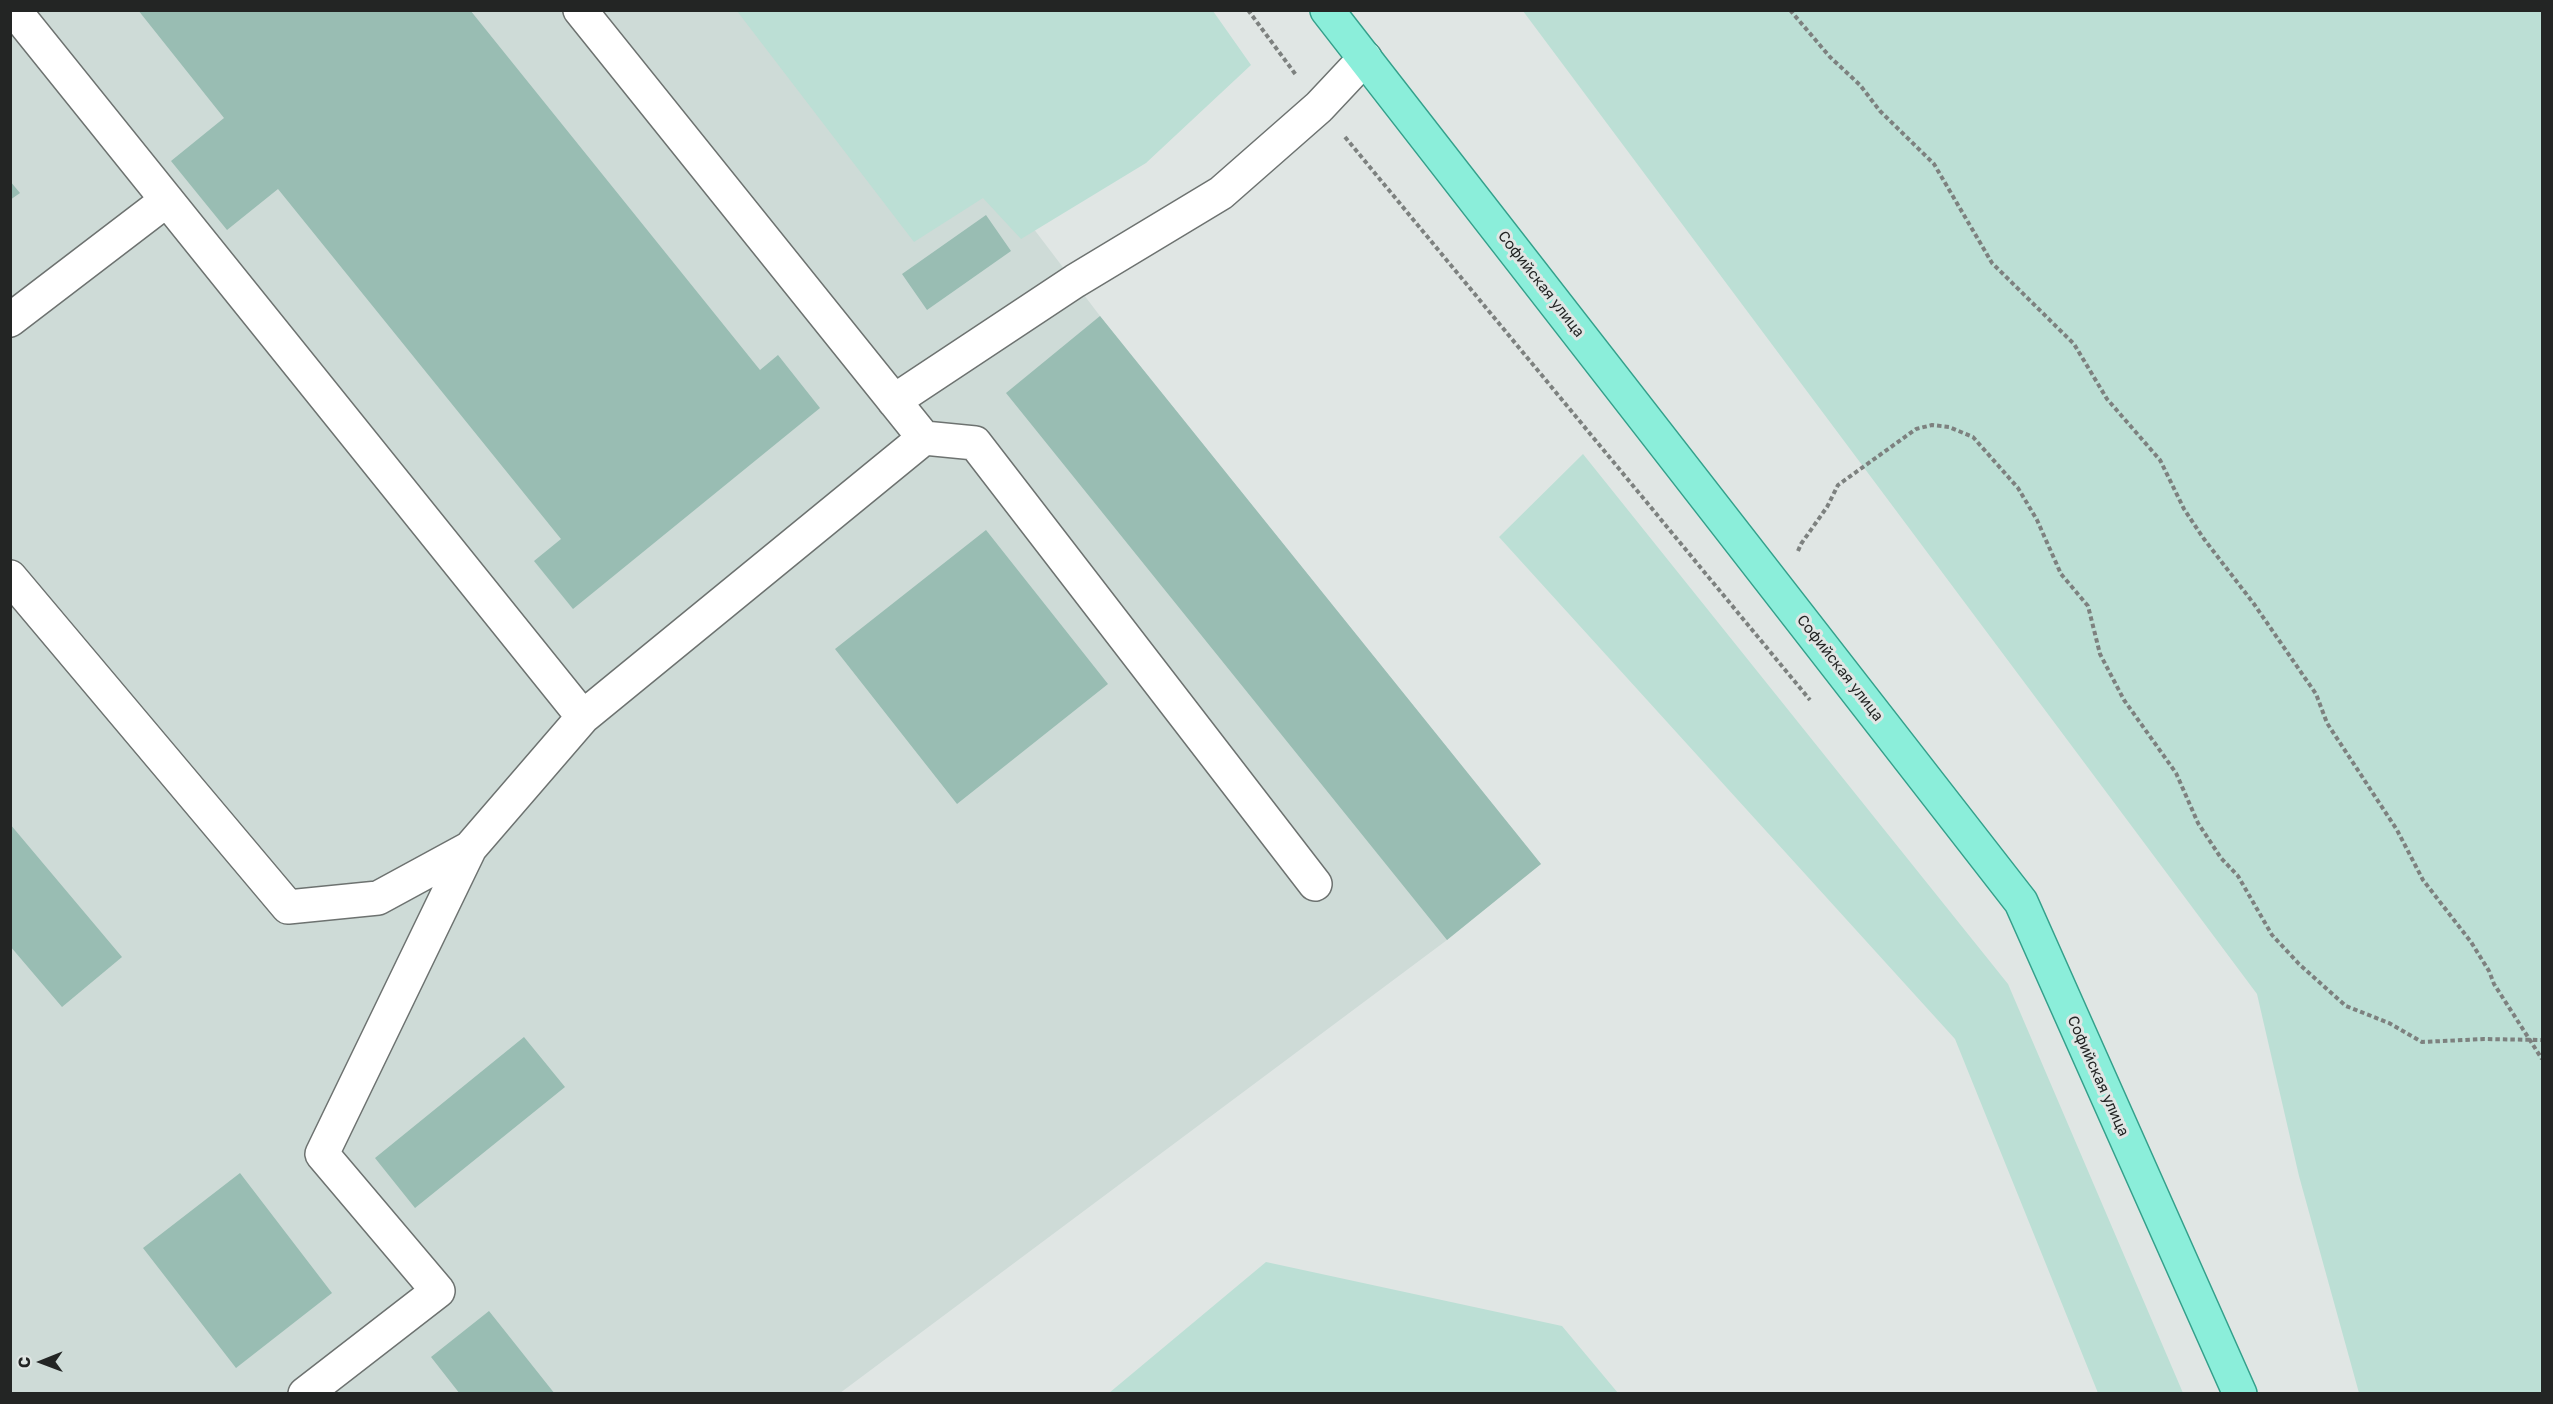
<!DOCTYPE html>
<html>
<head>
<meta charset="utf-8">
<style>
  body { margin:0 }
  #map { position:relative; width:2553px; height:1404px; overflow:hidden; background:#e0e6e4; font-family:"Golos Text",sans-serif }
  canvas { display:block }
  .frame { position:absolute; inset:0; border:12px solid #232524; pointer-events:none }
  .north { position:absolute; left:12px; top:1332px; width:60px; height:60px; -webkit-text-stroke:4px #e0e6e4; paint-order:stroke; rotate:269deg; font-size:16px; font-weight:700; line-height:24px; text-align:center; color:#232524 }
  .north::after { content:''; display:block; margin:auto; width:21px; height:27px; background:#232524; clip-path:polygon(50% 0,100% 100%,50% 72%,0 100%) }
</style>
</head>
<body>
<div id="map">
<canvas width="2553" height="1404"></canvas>
<div class="frame"></div>
<div class="north">С</div>
</div>
<script>
const ctx = document.querySelector('canvas').getContext('2d');
ctx.lineJoin = 'round';
function paint(path, color) { ctx.fillStyle = color; ctx.fill(path, 'evenodd'); }
const poly = rows => new Path2D(rows.map(r => 'M' + r).join(''));
function stroke(path, color, width, dash) { ctx.strokeStyle = color; ctx.lineWidth = width; ctx.lineCap = dash ? 'butt' : 'round'; ctx.setLineDash(dash || []); ctx.stroke(path); }
function write(font, color, halo, rows, align = 'center') {
  ctx.font = font + ' "Golos Text",sans-serif'; ctx.lineWidth = 6; ctx.setLineDash([]); ctx.textBaseline = 'middle'; ctx.strokeStyle = halo; ctx.fillStyle = color; for (const [text, x, y, turn = 0] of rows) {
    ctx.save(); ctx.translate(x, y); ctx.rotate((+turn || 0) * Math.PI / 180); ctx.textAlign = isNaN(turn) ? turn : align; if (halo) ctx.strokeText(text, 0, 0); ctx.fillText(text, 0, 0); ctx.restore();
  }
}
const built = poly([
  [10,11,868,11,1100,316,1541,864,1447,940,840,1393,11,1393]
]);
const green = poly([
  [737,11,1213,11,1251,65,1146,163,1021,239,983,198,914,242],
  [1523,11,2542,11,2542,1393,2359,1393,2299,1176,2257,994],
  [1583,454,2008,984,2183,1393,2098,1393,1955,1039,1499,537],
  [1266,1262,1562,1326,1618,1393,1109,1393]
]);
const building = poly([
  [138,10,470,10,760,370,778,355,820,408,573,609,534,561,561,539,278,189,227,230,171,161,224,118],
  [10,181,20,193,10,200],
  [986,215,1011,251,927,310,902,274],
  [1100,316,1541,864,1447,940,1006,393],
  [986,530,1108,684,957,804,835,649],
  [10,824,122,957,62,1007,10,946],
  [524,1037,565,1087,415,1208,375,1158],
  [240,1173,332,1293,236,1368,143,1248],
  [489,1311,555,1394,460,1394,431,1357]
]);
const path = poly([
  [1248,10,1296,75],
  [1790,10,1830,57,1860,85,1880,111,1934,164,1992,263,2074,344,2107,399,2160,460,2184,509,2204,539,2254,604,2316,694,2327,723,2397,830,2423,880,2471,942,2489,971,2494,984,2542,1059],
  [1345,137,1810,700],
  [1798,551,1801,544,1827,507,1838,485,1916,429,1932,425,1949,427,1973,437,2018,488,2037,520,2061,574,2088,606,2100,654,2124,700,2176,773,2198,823,2221,858,2238,876,2272,935,2299,964,2346,1006,2389,1023,2422,1042,2484,1039,2542,1040]
]);
const minor = poly([
  [14,10,583,717,924,438,580,10],
  [10,320,167,200],
  [894,401,1075,281,1221,193,1319,107,1365,58],
  [924,438,975,443,1315,884],
  [10,577,288,907,378,898,470,848],
  [305,1394,438,1291,322,1154,470,848,583,717]
]);
const major = poly([
  [1327,10,2021,902,2240,1394]
]);
const streetNames = [
  ["Софийская улица",1541,284,52],
  ["Софийская улица",1840,668,52],
  ["Софийская улица",2098,1076,66]
];
paint(built, '#cedbd7');
paint(green, '#bcdfd5');
paint(building, '#99bdb3');
stroke(minor, '#6d7270', 36);
stroke(major, '#34a08b', 36);
stroke(path, '#7d817f', 4, [4.5, 3]);
stroke(minor, '#fff', 33);
stroke(major, '#8beeda', 33);
write('15px', '#232524', '#e0e6e4', streetNames);
</script>
</body>
</html>
